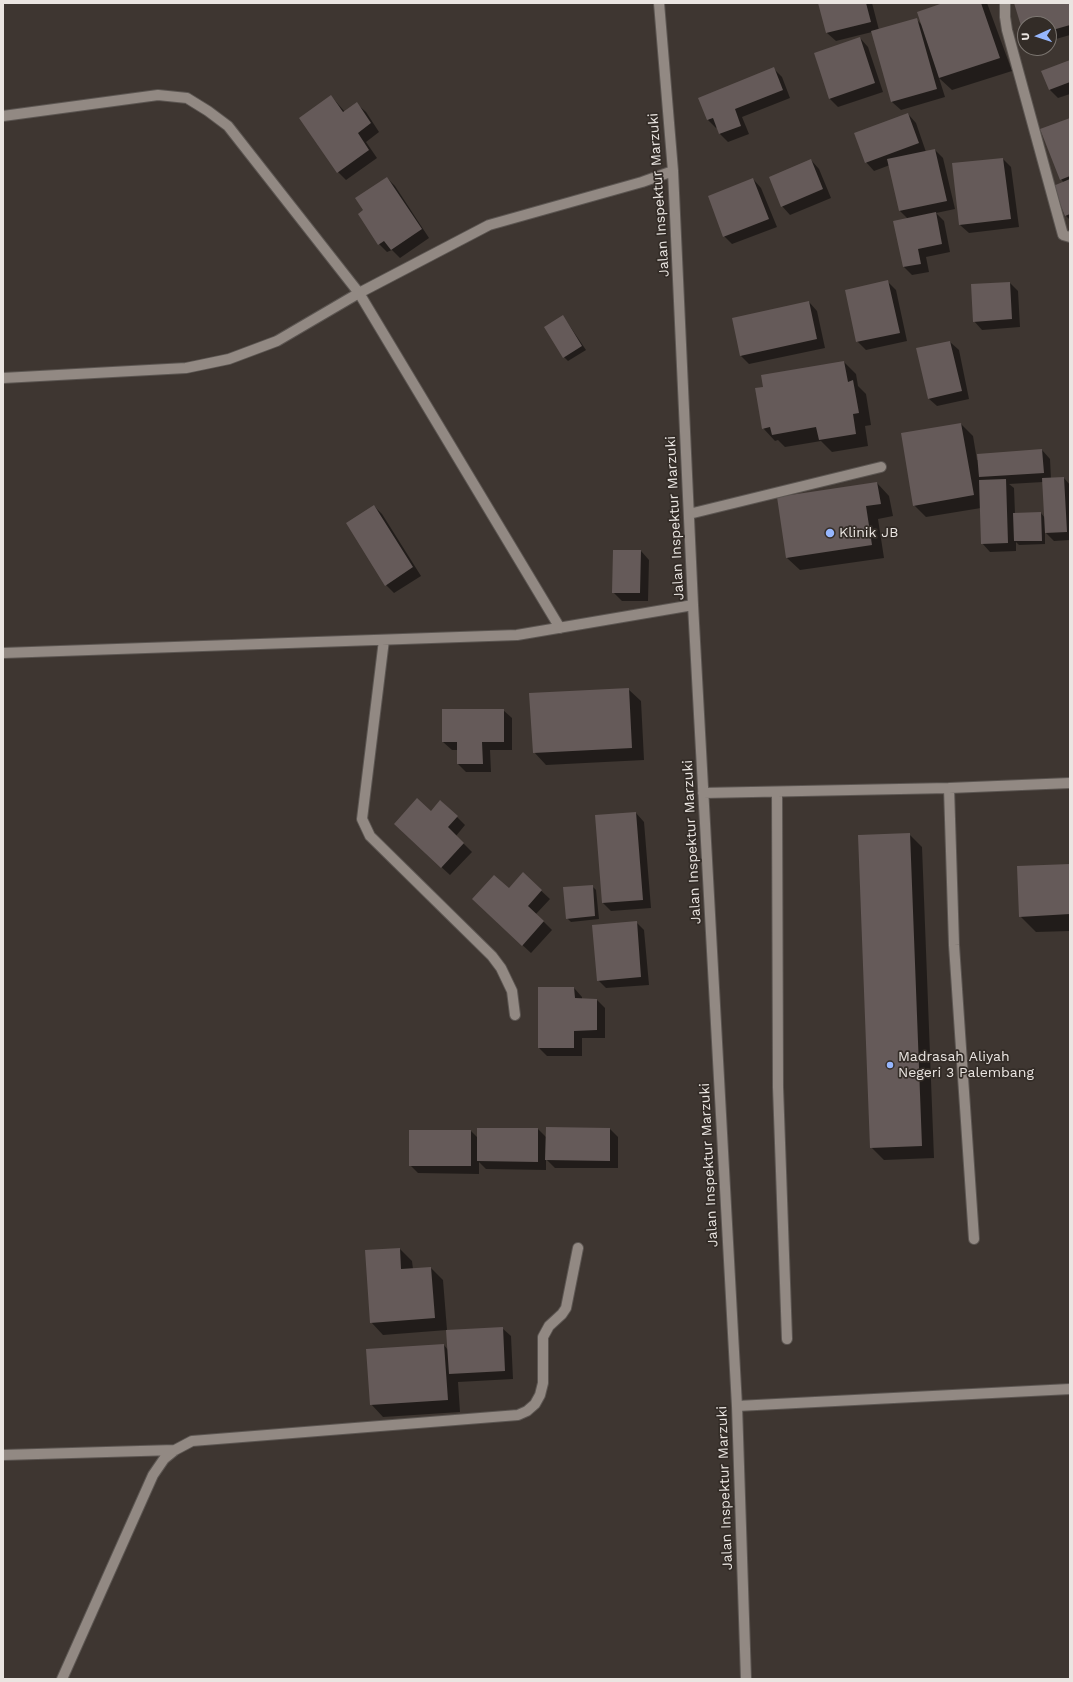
<!DOCTYPE html>
<html>
<head>
<meta charset="utf-8">
<style>
  body { margin:0 }
  #map { position:relative; width:1073px; height:1682px; overflow:hidden; background:#3e3631; font-family:"Work Sans",sans-serif }
  canvas { display:block }
  .frame { position:absolute; inset:0; border:4px solid #eae5e1; pointer-events:none }
  .north { position:absolute; left:1017px; top:16px; width:40px; height:40px; box-sizing:border-box; background:#332c27; border:1px solid #7c7671; border-radius:50%; rotate:267deg; font-size:11px; font-weight:700; line-height:16px; text-align:center; color:#eae5e1 }
  .north::after { content:''; display:block; margin:auto; width:14px; height:18px; background:#96b6fd; clip-path:polygon(50% 0,100% 100%,50% 72%,0 100%) }
</style>
</head>
<body>
<div id="map">
<canvas width="1073" height="1682"></canvas>
<div class="frame"></div>
<div class="north">U</div>
</div>
<script>
const ctx = document.querySelector('canvas').getContext('2d');
ctx.lineJoin = 'round';
function paint(path, color) { ctx.fillStyle = color; ctx.fill(path, 'evenodd'); }
const poly = rows => new Path2D(rows.map(r => 'M' + r).join(''));
function stroke(path, color, width, dash) { ctx.strokeStyle = color; ctx.lineWidth = width; ctx.lineCap = dash ? 'butt' : 'round'; ctx.setLineDash(dash || []); ctx.stroke(path); }
function write(font, color, halo, rows, align = 'center') {
  ctx.font = font + ' "Work Sans",sans-serif'; ctx.lineWidth = 3.5; ctx.setLineDash([]); ctx.textBaseline = 'middle'; ctx.strokeStyle = halo; ctx.fillStyle = color; for (const [text, x, y, turn = 0] of rows) {
    ctx.save(); ctx.translate(x, y); ctx.rotate((+turn || 0) * Math.PI / 180); ctx.textAlign = isNaN(turn) ? turn : align; if (halo) ctx.strokeText(text, 0, 0); ctx.fillText(text, 0, 0); ctx.restore();
  }
}
const shadow = poly([
  [820,3,872,3,879,30,916,19,922,25,946,3,987,3,1012,71,952,90,939,78,945,97,901,110,892,102,872,32,836,41,827,33],
  [1015,3,1070,3,1070,35,1049,41,1049,24,1025,24,1025,37],
  [860,38,868,47,883,92,838,107,830,99,815,54],
  [1070,61,1070,94,1058,98,1050,90,1043,71],
  [774,69,782,77,790,98,742,117,749,134,728,142,720,134,717,127,716,128,708,120],
  [331,96,345,112,357,104,366,112,379,132,366,142,377,158,346,180,338,172],
  [908,114,916,123,926,152,935,150,943,158,955,209,936,213,944,221,950,252,926,257,929,272,912,275,904,267,908,219,900,211,890,165,874,171,866,162],
  [1070,119,1070,220,1066,216,1055,186,1064,183,1061,179],
  [1003,159,1011,167,1019,227,969,233,960,225],
  [811,160,819,169,831,198,790,215,782,206],
  [387,178,395,186,429,238,400,258,392,250,387,252,379,244,365,210],
  [753,179,761,188,777,227,732,244,724,236],
  [887,281,896,290,907,341,866,350,857,341],
  [1010,283,1018,291,1020,327,982,330,974,321],
  [809,302,817,311,825,348,749,364,741,356],
  [563,316,586,350,568,361,564,357],
  [950,342,959,350,969,399,937,406,928,398,918,349],
  [844,362,856,374,858,386,866,394,871,425,865,426,868,446,832,452,821,441,785,447,778,440,775,441,763,428,764,387],
  [961,424,973,436,977,460,1042,450,1050,459,1051,479,1064,478,1070,485,1070,540,1054,541,1045,532,1045,544,1019,545,1016,542,1016,551,990,552,982,543,981,508,926,517,914,505],
  [1043,482,1045,518,1041,513,1015,514,1014,488,1009,484],
  [877,483,889,496,893,516,878,519,884,558,800,570,787,558],
  [374,506,382,514,421,576,394,593,386,585],
  [641,551,649,560,648,601,622,601,613,592],
  [628,689,641,701,644,760,546,765,534,752],
  [503,710,512,718,512,750,490,750,491,772,466,772,458,764,458,750,452,750,443,742],
  [441,801,465,825,456,836,472,852,450,875,403,832,431,813],
  [636,813,644,822,651,908,611,911,602,902],
  [909,834,922,847,934,1158,884,1160,871,1147],
  [1070,865,1070,931,1036,932,1020,916],
  [523,874,550,899,536,914,552,930,531,953,481,907,509,889],
  [592,886,596,890,599,919,571,922,567,918],
  [636,922,644,930,649,985,606,988,598,980],
  [574,988,582,997,582,999,597,1000,605,1008,605,1038,582,1038,582,1056,547,1056,539,1048],
  [538,1129,547,1138,610,1129,618,1137,618,1168,555,1168,546,1159,546,1170,486,1169,479,1162,479,1174,418,1173,410,1165,471,1131,478,1138],
  [400,1249,412,1261,413,1269,431,1268,443,1280,447,1330,383,1335,371,1322],
  [502,1328,511,1336,513,1379,458,1382,460,1412,383,1417,371,1404,444,1345,448,1350]
]);
const building = poly([
  [818,3,866,3,871,22,826,33],
  [943,3,981,3,1000,58,939,78,917,12],
  [1014,3,1070,3,1070,25,1049,31,1049,24,1025,24,1025,39],
  [917,18,937,89,891,102,871,31],
  [860,37,875,83,829,99,814,53],
  [1070,60,1070,82,1049,90,1041,71],
  [774,67,783,90,735,109,741,126,719,134,713,118,707,120,698,98],
  [331,95,343,112,357,102,371,123,358,133,369,150,337,173,299,118],
  [908,113,919,143,865,163,854,133],
  [1070,118,1070,176,1060,180,1040,129],
  [935,149,947,201,899,211,887,159],
  [1003,158,1011,219,959,225,952,163],
  [811,159,823,189,781,207,769,177],
  [387,177,422,229,391,250,384,241,378,245,358,214,363,210,355,198],
  [753,178,769,219,723,237,708,196],
  [1070,179,1070,214,1065,216,1053,186],
  [936,212,942,244,918,249,921,264,903,267,893,221],
  [888,280,900,333,856,342,845,290],
  [1010,282,1012,319,973,322,971,284],
  [809,301,817,339,740,356,732,318],
  [563,315,582,346,563,358,544,327],
  [950,341,962,391,928,399,916,348],
  [844,361,848,382,853,380,859,413,853,414,856,434,819,440,816,427,772,435,770,427,762,429,755,388,763,387,761,375],
  [961,423,974,495,913,506,901,433],
  [1042,449,1044,473,979,477,977,454],
  [1064,477,1067,532,1045,533,1042,478],
  [1006,479,1008,543,981,544,979,480],
  [877,482,881,504,866,506,872,545,786,558,777,497],
  [374,505,413,567,385,586,346,523],
  [1041,512,1042,541,1014,541,1013,513],
  [613,550,641,550,640,593,612,593],
  [629,688,632,748,533,753,529,693],
  [442,709,504,709,504,742,482,742,483,764,457,764,457,742,442,742],
  [417,798,431,811,440,800,458,816,448,827,464,843,441,868,394,824],
  [636,812,643,900,602,903,595,815],
  [910,833,922,1146,870,1148,858,835],
  [1070,864,1070,914,1019,917,1017,866],
  [523,872,542,890,528,906,544,921,522,946,472,899,494,875,509,888],
  [593,885,595,916,566,919,563,887],
  [637,921,641,977,597,981,592,925],
  [538,987,574,987,575,998,597,999,597,1030,574,1031,574,1048,538,1048],
  [546,1127,610,1128,610,1161,545,1160],
  [477,1128,538,1128,538,1162,477,1161],
  [409,1130,471,1130,471,1166,409,1166],
  [400,1248,401,1269,431,1267,435,1318,370,1323,365,1250],
  [503,1327,505,1371,449,1374,446,1330],
  [444,1344,448,1400,370,1405,366,1349]
]);
const minor = poly([
  [659,3,673,171,693,605,737,1406,746,1679],
  [1005,3,1005,17,1007,30,1063,235,1070,237],
  [3,116,158,95,187,98,208,111,228,126,359,293,560,628],
  [3,378,186,368,229,359,277,341,359,293,489,225,642,182,673,171],
  [689,514,881,467],
  [384,640,362,819,370,836,492,956,501,968,512,991,515,1015],
  [3,653,517,635,693,605],
  [949,788,954,945,974,1239],
  [777,792,778,1087,787,1339],
  [703,793,949,788,1070,783],
  [737,1406,1070,1389],
  [3,1455,175,1450],
  [62,1679,153,1475,164,1459,175,1450,192,1441,518,1415,527,1411,535,1404,540,1395,543,1383,543,1337,549,1326,562,1314,566,1308,578,1248]
]);
const markers = [
  [830,533,5,"#96b6fd"],
  [890,1065,4,"#96b6fd"]
];
const streetNames = [
  ["Jalan Inspektur Marzuki",659,195,-94],
  ["Jalan Inspektur Marzuki",675,518,-93],
  ["Jalan Inspektur Marzuki",692,842,-93],
  ["Jalan Inspektur Marzuki",709,1165,-93],
  ["Jalan Inspektur Marzuki",725,1488,-92]
];
const poiNames = [
  ["Klinik JB",839,533],
  ["Madrasah Aliyah",898,1057],
  ["Negeri 3 Palembang",898,1073]
];
paint(shadow, '#0007');
paint(building, '#655a59');
stroke(minor, '#5b5551', 12);
stroke(minor, '#928983', 10);
for (const [x, y, r, color] of markers) { const dot = new Path2D(); dot.arc(x, y, r, 0, 2 * Math.PI); ctx.fillStyle = color; ctx.fill(dot); stroke(dot, '#332c27', 1.5); }
write('14px', '#eae5e1', '#332c27', streetNames);
write('14px', '#eae5e1', '#332c27', poiNames, 'left');
</script>
</body>
</html>
